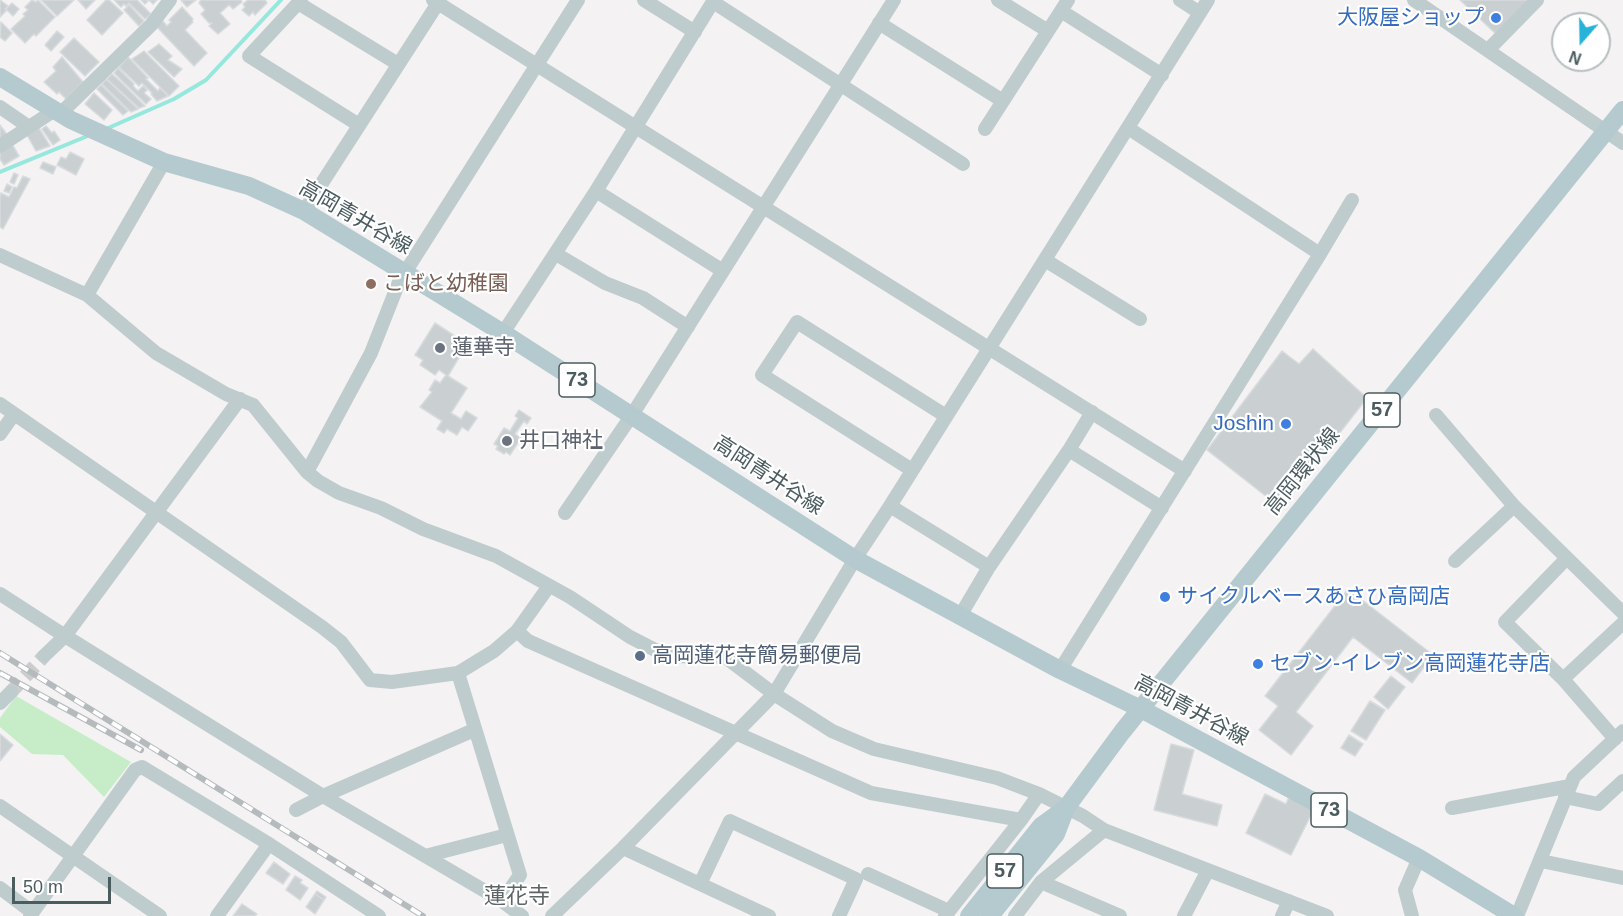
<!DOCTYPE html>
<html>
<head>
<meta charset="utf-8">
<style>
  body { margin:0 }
  #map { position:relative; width:1623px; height:916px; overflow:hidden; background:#f4f2f3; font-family:Helvetica,sans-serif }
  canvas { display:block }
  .north { position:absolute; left:1551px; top:12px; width:60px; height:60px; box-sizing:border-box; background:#fff; border:2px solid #b7bebf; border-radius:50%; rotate:200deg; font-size:16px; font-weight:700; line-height:24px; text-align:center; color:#4b5c5f }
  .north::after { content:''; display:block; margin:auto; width:21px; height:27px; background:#29b2d8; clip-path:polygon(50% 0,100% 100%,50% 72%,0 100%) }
  .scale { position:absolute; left:12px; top:877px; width:99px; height:27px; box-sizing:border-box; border:3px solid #4b5c5f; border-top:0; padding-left:8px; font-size:18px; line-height:21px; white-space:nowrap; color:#4b5c5f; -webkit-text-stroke:4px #fff; paint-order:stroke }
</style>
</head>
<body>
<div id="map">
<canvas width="1623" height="916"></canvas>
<div class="north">N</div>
<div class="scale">50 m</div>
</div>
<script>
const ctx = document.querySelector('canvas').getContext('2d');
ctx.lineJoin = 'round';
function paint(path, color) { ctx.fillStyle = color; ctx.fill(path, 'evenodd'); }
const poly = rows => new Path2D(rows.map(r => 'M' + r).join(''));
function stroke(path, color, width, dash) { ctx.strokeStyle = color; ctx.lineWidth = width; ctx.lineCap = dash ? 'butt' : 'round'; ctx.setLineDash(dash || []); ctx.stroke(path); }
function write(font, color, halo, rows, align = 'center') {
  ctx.font = font + ' Helvetica,"Noto Sans JP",sans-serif'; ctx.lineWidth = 4.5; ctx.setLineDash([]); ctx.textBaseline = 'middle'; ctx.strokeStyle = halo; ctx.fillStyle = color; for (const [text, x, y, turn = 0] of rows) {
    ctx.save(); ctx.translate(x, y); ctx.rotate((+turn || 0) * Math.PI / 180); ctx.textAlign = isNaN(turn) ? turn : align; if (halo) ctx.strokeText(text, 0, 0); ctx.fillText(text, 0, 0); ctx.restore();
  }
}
const green = poly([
  [16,696,131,762,104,797,63,755,32,754,0,727,0,718]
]);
const stream = poly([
  [106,129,174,99,206,80,281,0],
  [0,172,90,135]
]);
const building = poly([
  [0,0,8,6,5,9,6,11,0,17,0,0],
  [32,0,36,2,38,0,55,17,36,36,34,34,25,43,11,29,25,16,23,14,28,10,25,7,32,0],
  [41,0,74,0,57,16,41,0],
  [78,0,95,0,86,9,78,0],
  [106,0,109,0,123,13,102,35,87,20,106,0],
  [114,0,137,0,151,14,145,19,129,3,126,6,124,4,121,7,114,0],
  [141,0,157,0,153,4,149,0,145,4,141,0],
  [181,0,196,0,187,7,181,0],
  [201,0,241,0,242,2,233,9,229,5,220,13,230,24,218,34,209,26,212,23,209,23,201,14,205,10,199,3,201,0],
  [248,0,265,0,267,3,255,15,253,12,249,16,242,10,245,7,243,4,248,0],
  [1460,0,1531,0,1497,35,1460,0],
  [12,3,19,9,13,16,6,9,12,3],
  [129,5,144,21,139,26,124,10,129,5],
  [182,7,193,19,192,21,193,22,185,30,207,53,194,66,156,26,162,20,167,26,171,22,169,20,182,7],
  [1,22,12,33,5,41,0,37,1,22],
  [57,31,64,37,51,51,45,45,57,31],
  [74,38,99,62,85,76,60,52,74,38],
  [159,44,172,56,168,60,182,69,174,77,148,52,159,44],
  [144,51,179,86,169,96,132,59,144,51],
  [62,57,83,82,66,99,59,92,57,94,44,82,56,71,53,67,62,57],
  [128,57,148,78,146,79,158,91,160,88,168,96,157,101,151,94,152,93,142,83,139,86,119,67,128,57],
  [118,68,134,84,133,86,138,91,143,86,147,90,144,93,151,99,146,104,114,73,118,68],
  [112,74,123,84,145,106,139,108,107,79,112,74],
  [106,79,138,109,131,112,102,84,106,79],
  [101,85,128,111,123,115,97,89,101,85],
  [94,93,112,110,104,120,85,104,94,93],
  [0,125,8,136,0,141,0,125],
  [46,126,52,133,54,131,60,140,53,145,42,129,46,126],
  [39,128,50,146,36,151,27,135,39,128],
  [12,144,19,156,4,165,0,159,0,152,12,144],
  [70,152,84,159,76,175,57,165,61,157,66,159,70,152],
  [43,162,56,167,53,174,40,168,43,162],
  [14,173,18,175,14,184,10,182,14,173],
  [23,176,30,179,3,229,0,227,0,196,1,193,9,197,14,187,17,188,23,176],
  [7,184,12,187,9,193,4,191,7,184],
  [435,323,467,344,448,376,467,388,451,413,461,419,466,411,477,418,468,431,462,427,457,435,447,429,444,433,437,429,442,421,420,407,432,392,429,390,435,380,440,383,446,375,439,370,435,375,420,365,423,360,415,355,435,323],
  [1313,349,1367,398,1281,508,1207,450,1282,351,1299,364,1313,349],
  [519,410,531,418,527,424,524,421,515,434,521,438,510,455,506,452,504,454,496,449,498,446,494,444,504,428,510,431,518,418,515,416,519,410],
  [1348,589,1433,655,1412,683,1353,637,1296,712,1313,726,1291,755,1259,730,1278,706,1265,696,1348,589],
  [1391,676,1405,687,1388,709,1374,697,1391,676],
  [1370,701,1385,710,1366,740,1351,731,1370,701],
  [0,734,13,745,0,761,0,734],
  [1349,735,1363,744,1355,756,1341,748,1349,735],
  [1171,744,1194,750,1182,794,1222,805,1217,826,1154,810,1171,744],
  [1265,794,1286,804,1289,797,1314,809,1291,855,1246,833,1265,794],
  [274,862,290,874,283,884,266,873,274,862],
  [295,876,302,880,300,883,308,888,300,900,286,890,295,876],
  [317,891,326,897,324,900,315,894,317,891],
  [315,894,324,900,315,914,306,907,315,894],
  [242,904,257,914,255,916,233,916,242,904]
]);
const minorTunnel = poly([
  [11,692,44,656]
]);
const minor = poly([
  [301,0,249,56,359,125],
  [433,0,1185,471],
  [644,0,695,32],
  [998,0,1048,31],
  [1180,0,1200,13],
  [1414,0,1623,143],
  [713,2,963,164],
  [298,3,398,64],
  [1061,11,1162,75],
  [879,23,1003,101],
  [1488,50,1537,0],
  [0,107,29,127,55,110],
  [60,114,151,25,170,0],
  [1128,128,1320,254],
  [985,129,1068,0],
  [0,146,29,127],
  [596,191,723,271],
  [304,211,440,0],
  [556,254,605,283,643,298,688,327],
  [0,255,87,295,156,353,226,394,253,405,307,472,318,481,339,493,381,508,423,529,496,556,570,597,630,637,667,656,725,657,774,694,832,731,874,749,997,778,1039,794,1083,816,1104,830,1327,916],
  [1045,260,1140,319],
  [87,295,164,162],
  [503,333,596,191,714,0],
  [0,404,322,627,341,642,370,680,392,682,458,673,494,651,517,631,549,586],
  [1092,412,1069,450,1162,508],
  [1436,415,1514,506,1623,613],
  [0,434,14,414],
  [912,470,762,375,797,322,946,416],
  [307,472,371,353,399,282,578,0],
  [890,506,989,567,1069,450],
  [565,513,632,415,894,0],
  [1567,558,1505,622,1563,679,1615,739],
  [1455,561,1514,506],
  [0,594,65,636,323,796,502,901,522,916],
  [960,616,989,567],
  [517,631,528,641,871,793,1021,820,1039,794],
  [44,656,65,636,240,399],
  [1060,670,1320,254,1352,200],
  [458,673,520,875,502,901],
  [1563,679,1623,623],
  [0,703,11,692],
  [1565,797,1598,804,1623,781],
  [0,806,160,916],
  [1452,808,1570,786],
  [296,810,323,796,474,730],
  [623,848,700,884],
  [425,856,507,835],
  [1541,861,1623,878],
  [868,874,949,911],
  [1041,882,1120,916],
  [0,888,32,912],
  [30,916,135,770,142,767,269,844,379,916],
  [217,916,269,844],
  [552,916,623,848,774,694,855,559,890,506,1208,0],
  [769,916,700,884,730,821,856,879,839,916],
  [945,916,1021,820],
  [1015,916,1041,882,1104,830],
  [1184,916,1208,870],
  [1282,916,1289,901],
  [1412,916,1405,890,1419,858],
  [1517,916,1574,777,1623,731]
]);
const major = poly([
  [0,77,71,120,164,162,249,186,304,211,503,333,855,559,1060,670,1141,709,1419,858,1514,916],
  [969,916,1041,826,1066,808],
  [990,916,1056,834,1066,808,1122,732,1623,110]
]);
const rail = poly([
  [0,653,423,916],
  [0,673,141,750]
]);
const markers = [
  [1496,18,6,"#3f7fe0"],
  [371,284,6,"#8d6e63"],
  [440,348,6,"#6b7280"],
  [1286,424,6,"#3f7fe0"],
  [507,441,6,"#6b7280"],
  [1165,597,6,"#3f7fe0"],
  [640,656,6,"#5c6f8a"],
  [1258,664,6,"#3f7fe0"]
];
const shields = [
  [577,380,36],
  [1382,410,36],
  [1329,810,36],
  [1005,871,36]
];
const shieldNames = [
  ["73",577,380],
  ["57",1382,410],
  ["73",1329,810],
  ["57",1005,871]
];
const shopNames = [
  ["大阪屋ショップ",1484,18],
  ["Joshin",1274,424],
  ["サイクルベースあさひ高岡店",1177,597,"left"],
  ["セブン-イレブン高岡蓮花寺店",1270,664,"left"]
];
const streetNames = [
  ["高岡青井谷線",355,218,30],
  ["高岡環状線",1303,472,-51],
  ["高岡青井谷線",768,476,33],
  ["高岡青井谷線",1191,711,28]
];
const educationNames = [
  ["こばと幼稚園",383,284]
];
const worshipNames = [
  ["蓮華寺",452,348],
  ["井口神社",519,441]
];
const serviceNames = [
  ["高岡蓮花寺簡易郵便局",652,656]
];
const neighbourhoodNames = [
  ["蓮花寺",517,897]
];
paint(green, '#c6edc7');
stroke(stream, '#96e7dc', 4);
paint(building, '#cacfd1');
stroke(building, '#d7dbdd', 1.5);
stroke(minorTunnel, '#caccce', 14, [14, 7]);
stroke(minor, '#bfcccd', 14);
stroke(major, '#b5cace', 18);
stroke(rail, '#b5babc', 6);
stroke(rail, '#fff', 4, [11]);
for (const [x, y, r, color] of markers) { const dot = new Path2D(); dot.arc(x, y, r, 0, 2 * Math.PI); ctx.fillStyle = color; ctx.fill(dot); stroke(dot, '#fff', 2); }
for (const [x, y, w] of shields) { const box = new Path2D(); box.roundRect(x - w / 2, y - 17, w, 34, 4.5); ctx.fillStyle = '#fff'; ctx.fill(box); stroke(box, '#4b5c5f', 1.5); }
write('bold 20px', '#4b5c5f', null, shieldNames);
write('21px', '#366cbe', '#fff', shopNames, 'right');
write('21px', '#4b5c5f', '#fff', streetNames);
write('21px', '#785e54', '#fff', educationNames, 'left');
write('21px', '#5b616d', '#fff', worshipNames, 'left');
write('21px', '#4e5e75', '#fff', serviceNames, 'left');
write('22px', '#5f6567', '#fff', neighbourhoodNames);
</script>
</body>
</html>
